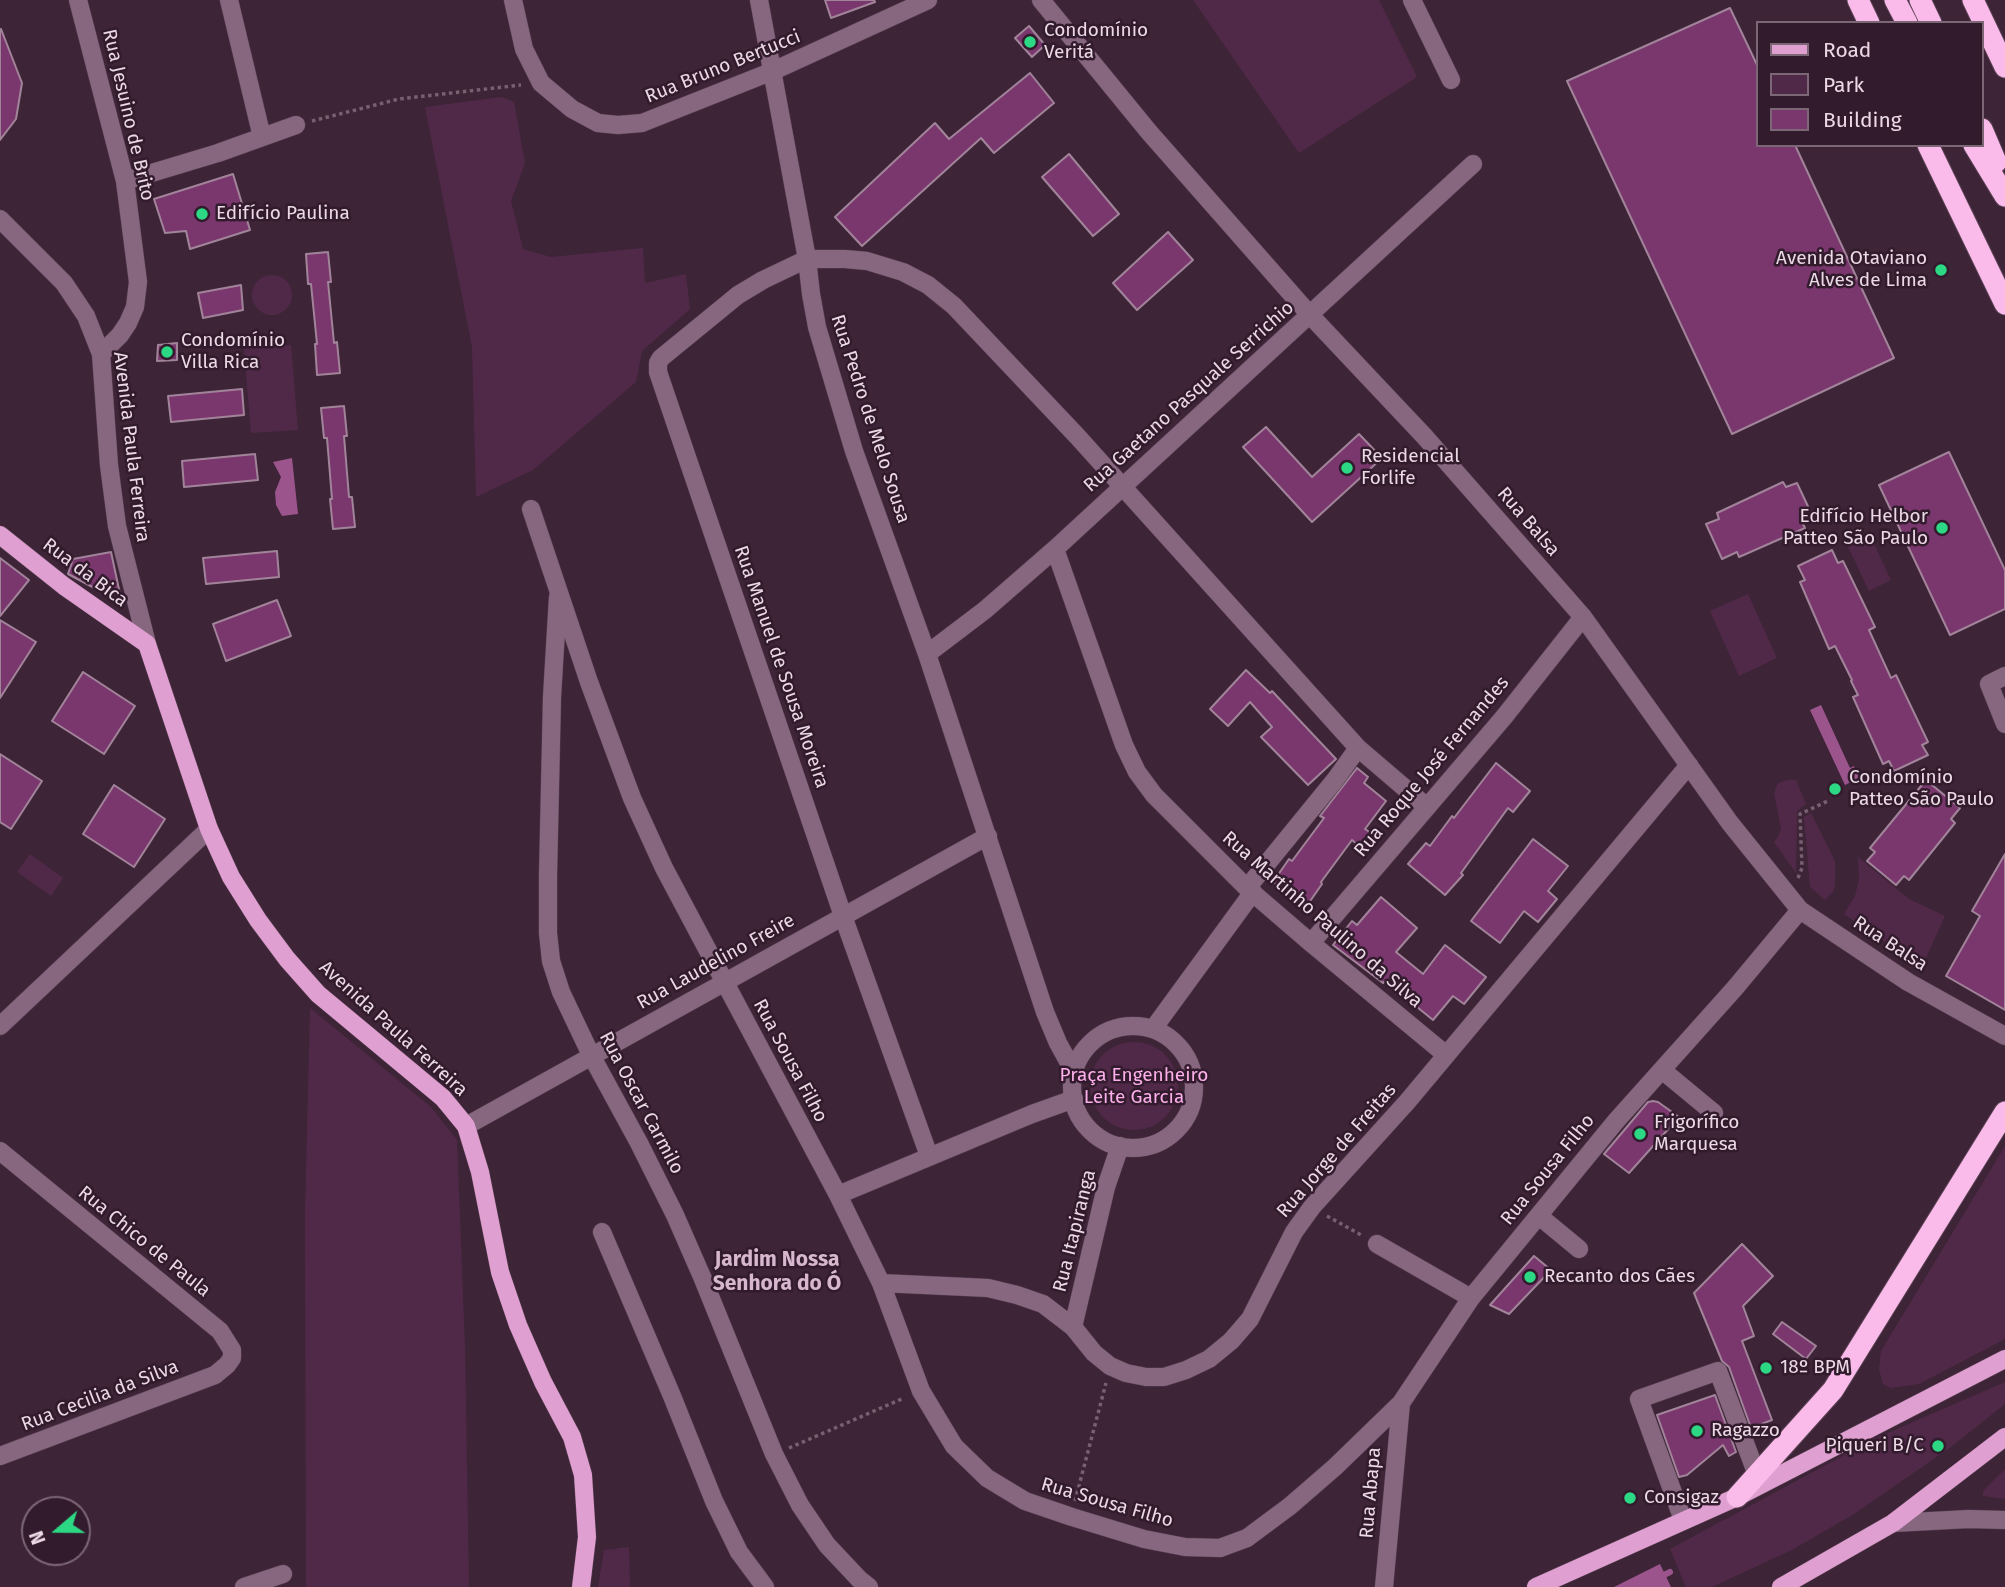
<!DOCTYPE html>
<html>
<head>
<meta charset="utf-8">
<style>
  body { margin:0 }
  #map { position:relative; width:2005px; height:1587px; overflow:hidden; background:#3d2437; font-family:"Fira Sans",sans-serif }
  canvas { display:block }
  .legend { position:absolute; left:1756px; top:21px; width:228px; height:126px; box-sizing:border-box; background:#321b2d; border:2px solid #7c6777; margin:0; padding:9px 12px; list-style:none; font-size:21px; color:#ebdae6 }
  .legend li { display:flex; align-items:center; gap:14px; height:35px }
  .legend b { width:35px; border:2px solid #7c6777 }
  .north { position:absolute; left:21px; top:1496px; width:70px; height:70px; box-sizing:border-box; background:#321b2d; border:2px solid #7c6777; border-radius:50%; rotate:250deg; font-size:19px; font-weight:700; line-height:28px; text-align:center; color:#ebdae6 }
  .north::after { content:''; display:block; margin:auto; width:24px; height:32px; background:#2dd884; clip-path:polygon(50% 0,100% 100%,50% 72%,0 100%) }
</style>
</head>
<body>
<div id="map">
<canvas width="2005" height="1587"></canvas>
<ul class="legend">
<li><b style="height:9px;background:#df9fd0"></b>Road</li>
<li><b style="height:19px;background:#512948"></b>Park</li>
<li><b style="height:19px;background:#7a376d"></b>Building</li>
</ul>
<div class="north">N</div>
</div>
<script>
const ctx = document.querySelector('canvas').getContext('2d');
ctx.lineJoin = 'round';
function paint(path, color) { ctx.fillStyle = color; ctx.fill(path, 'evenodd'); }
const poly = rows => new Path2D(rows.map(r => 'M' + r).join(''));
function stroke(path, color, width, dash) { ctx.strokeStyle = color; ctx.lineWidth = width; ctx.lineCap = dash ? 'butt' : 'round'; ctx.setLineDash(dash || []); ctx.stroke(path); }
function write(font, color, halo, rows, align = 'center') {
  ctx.font = font + ' "Fira Sans",sans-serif'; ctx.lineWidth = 5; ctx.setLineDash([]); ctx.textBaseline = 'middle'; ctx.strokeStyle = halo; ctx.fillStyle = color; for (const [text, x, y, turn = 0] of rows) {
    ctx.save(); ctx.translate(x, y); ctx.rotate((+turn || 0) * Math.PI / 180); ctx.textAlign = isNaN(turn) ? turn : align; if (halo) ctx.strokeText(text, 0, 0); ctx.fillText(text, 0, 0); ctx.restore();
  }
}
const green = poly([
  [1193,0,1379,0,1417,77,1299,153],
  [502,97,514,102,525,163,511,201,523,249,551,257,643,248,645,283,686,274,690,309,642,351,636,382,533,470,476,497,472,347,425,107],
  '252 295a20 20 0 1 1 40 0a20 20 0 1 1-40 0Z',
  [291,345,298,430,251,433,244,349],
  [1870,535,1891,580,1869,591,1848,547],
  [1748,594,1777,658,1739,676,1710,611],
  [1788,780,1796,780,1806,804,1797,811,1796,873,1774,842,1778,837,1781,829,1774,793,1778,783],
  [1811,813,1835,861,1835,886,1833,892,1825,900,1810,887,1804,817],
  [30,854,63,878,51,896,17,872],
  [1858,857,1909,899,1945,916,1922,967,1844,914,1855,896,1859,880],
  [310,1008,431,1107,457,1140,465,1348,469,1587,306,1587,305,1214],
  '1090 1086a44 44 0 1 1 88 0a44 44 0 1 1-88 0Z',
  [2005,1146,2005,1339,1919,1384,1891,1388,1883,1384,1881,1377,1879,1369,1881,1351],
  [2005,1382,2005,1404,1951,1447,1854,1514,1792,1550,1712,1587,1686,1587,1670,1549,1874,1439],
  [2005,1469,2005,1499,1983,1496,1983,1491],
  [629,1547,630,1587,598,1587,604,1550]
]);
const water = poly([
  [292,458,298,514,282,516,276,505,275,492,281,477,273,462],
  [1821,705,1850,768,1854,766,1859,778,1845,785,1810,710],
  [1660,1564,1671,1587,1614,1587]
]);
const stream = poly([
  [1658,1578,1670,1572]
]);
const building = poly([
  [825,0,874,0,875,2,831,18,825,0],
  [1730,8,1758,67,1758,145,1795,145,1894,358,1732,434,1567,81,1730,8],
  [1029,26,1045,45,1032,57,1015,38,1029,26],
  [1,29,22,83,16,119,0,140,0,30,1,29],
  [1030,73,1054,103,994,153,981,138,862,246,835,217,935,123,949,139,1030,73],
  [1069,154,1119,214,1093,236,1042,177,1069,154],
  [233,174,250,230,190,249,186,231,165,233,154,199,233,174],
  [1168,232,1193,260,1137,310,1113,283,1168,232],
  [328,252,331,282,328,282,334,343,337,342,340,373,317,375,315,344,317,344,311,284,308,284,306,254,328,252],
  [241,285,243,310,203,318,198,293,241,285],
  [177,343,177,360,157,361,158,345,177,343],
  [242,389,244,415,171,422,168,396,242,389],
  [344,406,347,436,344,436,349,497,352,497,355,527,333,529,330,499,332,499,327,438,324,438,321,408,344,406],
  [1266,427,1312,477,1359,434,1382,458,1312,522,1243,447,1266,427],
  [1949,452,2005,570,2005,609,1950,635,1879,485,1949,452],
  [255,454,258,480,184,487,182,461,255,454],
  [1783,482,1786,487,1797,483,1813,517,1802,522,1805,528,1739,557,1737,552,1722,559,1706,524,1719,519,1717,513,1783,482],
  [1832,550,1838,563,1843,561,1875,627,1869,630,1874,641,1891,678,1896,675,1928,742,1922,745,1928,755,1894,771,1889,761,1883,764,1853,697,1858,695,1851,681,1852,680,1835,646,1829,649,1800,582,1805,580,1798,566,1832,550],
  [277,551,279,577,206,584,203,558,277,551],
  [111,552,120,594,100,591,68,574,73,559,111,552],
  [0,558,29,580,0,616,0,558],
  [277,600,291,636,226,661,213,624,277,600],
  [0,620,36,642,0,698,0,620],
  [1246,670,1270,693,1272,691,1336,759,1308,785,1261,737,1272,727,1250,702,1228,726,1210,709,1246,670],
  [83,672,135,706,104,754,52,721,83,672],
  [0,754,42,781,11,829,0,822,0,754],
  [1496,763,1530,791,1513,812,1508,808,1461,873,1463,875,1445,895,1408,864,1426,843,1430,846,1452,816,1454,818,1496,763],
  [1357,768,1368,777,1364,783,1386,801,1365,829,1371,833,1360,847,1352,840,1321,882,1322,884,1306,907,1273,882,1289,859,1292,861,1324,818,1320,816,1357,768],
  [1926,780,1960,808,1951,819,1955,823,1909,880,1904,876,1896,885,1867,861,1875,852,1870,848,1926,780],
  [114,785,165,819,134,867,83,834,114,785],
  [1533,839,1568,866,1548,891,1557,899,1538,922,1524,911,1500,943,1471,921,1533,839],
  [2005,854,2005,1010,1946,976,1980,916,1972,911,2005,854],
  [1381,897,1417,928,1396,952,1423,974,1445,945,1486,977,1464,1004,1453,996,1433,1020,1385,981,1383,983,1333,945,1352,921,1357,925,1381,897],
  [1653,1101,1658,1102,1679,1117,1629,1173,1604,1154,1648,1102,1653,1101],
  [1742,1244,1773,1276,1743,1306,1754,1336,1742,1341,1772,1420,1751,1428,1729,1367,1722,1361,1694,1293,1742,1244],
  [1534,1256,1551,1270,1509,1314,1490,1305,1534,1256],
  [1782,1322,1816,1346,1806,1359,1773,1334,1782,1322],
  [1715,1395,1736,1452,1729,1456,1723,1445,1687,1475,1679,1477,1657,1415,1715,1395]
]);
const path = poly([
  [312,121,399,99,521,85],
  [1798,878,1802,868,1800,814,1830,800],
  [1327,1216,1363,1236],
  [789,1448,904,1398],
  [1075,1501,1106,1383]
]);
const minor = poly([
  [78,0,125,181,138,282,135,307,128,323,120,335,101,354],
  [229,0,262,137],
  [513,0,524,49,541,83,572,109,598,123,618,125,642,123,773,71,928,0],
  [759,0,807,259,763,280,738,295,661,358,658,363,658,372,843,916,929,1156],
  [1041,0,1149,132,1310,315,1425,437,1583,617,1730,823,1800,910,1908,982,2005,1036],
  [1412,0,1451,80],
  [125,181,218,153,296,125],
  [0,219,64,283,86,316,101,354,109,465,117,526,147,644],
  [531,509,589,682,632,798,664,868,838,1195,881,1283,921,1391,954,1446,987,1478,1025,1501,1072,1517,1144,1539,1185,1547,1220,1548,1247,1538,1290,1506,1335,1467,1401,1403,1471,1298,1616,1121,1735,988,1800,910],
  [1055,549,1124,745,1137,772,1154,795,1247,888,1311,943,1445,1054],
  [558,597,552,697,548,876,548,933,551,961,561,992,591,1055,639,1143,675,1215,703,1279,774,1454,800,1505,827,1545,859,1579,869,1587],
  [927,654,985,610,1055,549,1473,164],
  [2005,676,1989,684,2005,724],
  [1247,888,1335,780,1358,748],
  [1311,943,1504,717,1583,617],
  [0,1026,209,829],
  '1072 1087a61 61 0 1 1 122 0a61 61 0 1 1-122 0Z',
  [1153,1029,1253,892],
  [1662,1070,1714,1113],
  [1074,1072,1058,1043,1045,1012,927,654,854,451,817,327,811,294,807,259,845,259,867,261,903,272,928,285,954,306,1077,436,1358,748,1427,807],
  [466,1126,988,836],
  [0,1151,220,1331,232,1350,232,1358,227,1365,215,1375,0,1456],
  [838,1195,1032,1114,1074,1099],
  [1539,1216,1579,1249],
  [602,1232,672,1396,714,1501,739,1552,765,1587],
  [1377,1244,1471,1298],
  [881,1283,988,1288,1017,1295,1043,1304,1073,1327,1094,1353,1110,1366,1126,1373,1146,1377,1164,1377,1186,1370,1209,1359,1231,1341,1250,1319,1294,1232,1312,1207,1407,1102,1689,765],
  [1073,1327,1106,1187,1120,1146],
  [1683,1520,1639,1399,1718,1371,1757,1475],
  [1893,1523,1969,1519,2005,1520],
  [244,1587,283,1574],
  [1384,1587,1401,1403]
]);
const major = poly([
  [0,535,64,586,147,644,209,829,231,877,258,920,287,959,318,994,443,1098,466,1126,480,1172,500,1272,518,1325,543,1382,572,1437,583,1475,587,1537,581,1587],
  [1536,1587,1737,1497,2005,1359],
  [1781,1587,1893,1523,2005,1437]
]);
const highway = poly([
  [1858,0,1869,23],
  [1895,0,1907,23],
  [1920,0,1931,23],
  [1973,0,2005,67],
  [1982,129,1996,162],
  [1928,145,2005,304],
  [1974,145,2005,196],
  [1737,1497,1833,1390,2005,1112]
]);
const markers = [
  [1030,42,7,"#2dd884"],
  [202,214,7,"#2dd884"],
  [1941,270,7,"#2dd884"],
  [167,352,7,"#2dd884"],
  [1347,468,7,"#2dd884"],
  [1942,528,7,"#2dd884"],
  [1835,789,7,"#2dd884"],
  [1640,1134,7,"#2dd884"],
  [1530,1277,7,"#2dd884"],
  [1766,1368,7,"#2dd884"],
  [1697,1431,7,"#2dd884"],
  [1938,1446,7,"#2dd884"],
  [1630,1498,7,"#2dd884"]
];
const poiNames = [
  ["Condomínio",1044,31],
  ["Veritá",1044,53],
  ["Edifício Paulina",216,214],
  ["Avenida Otaviano",1927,259,"right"],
  ["Alves de Lima",1927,281,"right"],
  ["Condomínio",181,341],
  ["Villa Rica",181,363],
  ["Residencial",1361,457],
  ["Forlife",1361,479],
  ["Edifício Helbor",1928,517,"right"],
  ["Patteo São Paulo",1928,539,"right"],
  ["Condomínio",1849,778],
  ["Patteo São Paulo",1849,800],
  ["Frigorífico",1654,1123],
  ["Marquesa",1654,1145],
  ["Recanto dos Cães",1544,1277],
  ["18º BPM",1780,1368],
  ["Ragazzo",1711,1431],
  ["Piqueri B/C",1924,1446,"right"],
  ["Consigaz",1644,1498]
];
const streetNames = [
  ["Rua Bruno Bertucci",723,67,-22],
  ["Rua Jesuino de Brito",128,115,77],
  ["Rua Gaetano Pasquale Serrichio",1189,397,-42],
  ["Rua Pedro de Melo Sousa",870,419,72],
  ["Avenida Paula Ferreira",131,447,83],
  ["Rua Balsa",1528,522,49],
  ["Rua da Bica",85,573,37],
  ["Rua Manuel de Sousa Moreira",781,667,71],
  ["Rua Roque José Fernandes",1432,767,-50],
  ["Rua Martinho Paulino da Silva",1322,920,41],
  ["Rua Balsa",1890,944,33],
  ["Rua Laudelino Freire",716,962,-29],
  ["Avenida Paula Ferreira",393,1029,42],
  ["Rua Sousa Filho",790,1061,62],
  ["Rua Oscar Carmilo",641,1103,62],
  ["Rua Jorge de Freitas",1337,1151,-49],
  ["Rua Sousa Filho",1548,1170,-51],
  ["Rua Itapiranga",1075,1231,-76],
  ["Rua Chico de Paula",144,1242,39],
  ["Rua Cecilia da Silva",100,1396,-21],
  ["Rua Abapa",1371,1493,-85],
  ["Rua Sousa Filho",1107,1503,16]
];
const parkNames = [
  ["Praça Engenheiro",1134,1076],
  ["Leite Garcia",1134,1098]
];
const neighbourhoodNames = [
  ["Jardim Nossa",777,1260],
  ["Senhora do Ó",777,1284]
];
paint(green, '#512948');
paint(water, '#9b558c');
stroke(stream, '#9b558c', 6);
paint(building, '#7a376d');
stroke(building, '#a2849a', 2);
stroke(minor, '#594153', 19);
stroke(major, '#594153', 19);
stroke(highway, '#594153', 23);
stroke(path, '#776171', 3.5, [3.5, 3.5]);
stroke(minor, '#87677f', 18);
stroke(major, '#df9fd0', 18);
stroke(highway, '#fabbea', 21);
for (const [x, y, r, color] of markers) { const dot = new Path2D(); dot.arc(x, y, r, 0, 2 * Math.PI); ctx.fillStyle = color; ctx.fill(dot); stroke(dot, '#321b2d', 2.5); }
write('19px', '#ebdae6', '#321b2d', poiNames, 'left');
write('19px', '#ebdae6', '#321b2d', streetNames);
write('19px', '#fdafeb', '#321b2d', parkNames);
write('bold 21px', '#d7b7ce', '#321b2d', neighbourhoodNames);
</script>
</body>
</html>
